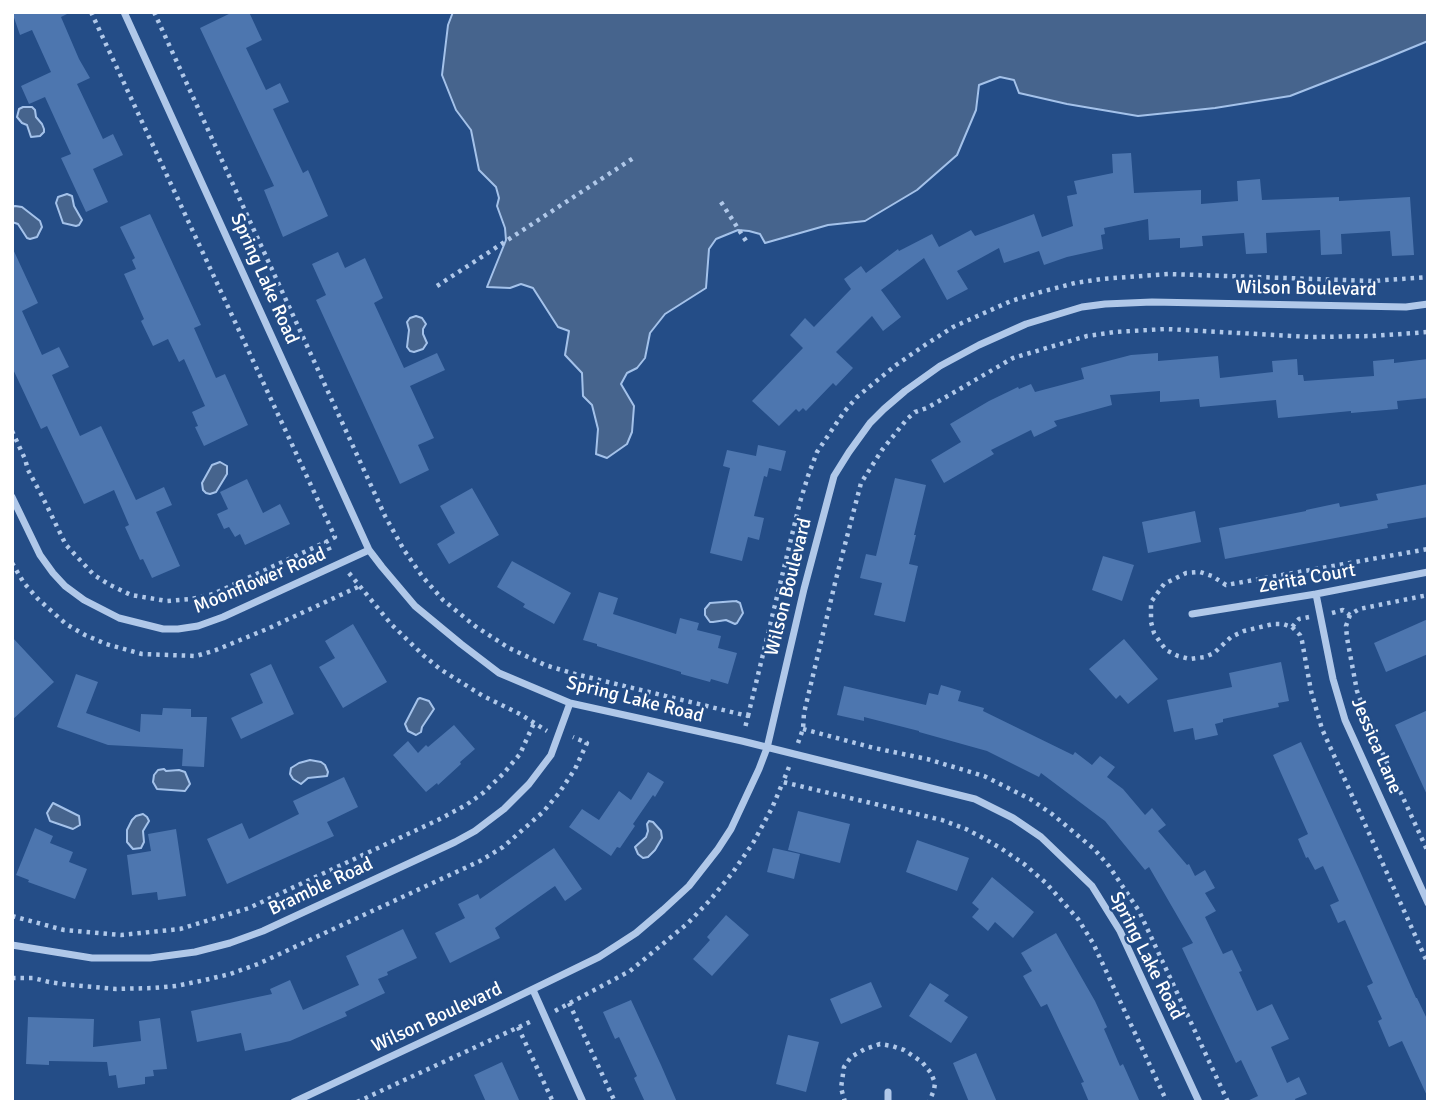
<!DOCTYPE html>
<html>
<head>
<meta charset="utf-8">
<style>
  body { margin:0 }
  #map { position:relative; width:1440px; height:1114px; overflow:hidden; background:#244d87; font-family:Signika,sans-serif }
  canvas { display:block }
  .frame { position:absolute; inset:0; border:14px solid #fff; pointer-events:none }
</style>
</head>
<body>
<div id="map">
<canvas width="1440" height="1114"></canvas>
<div class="frame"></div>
</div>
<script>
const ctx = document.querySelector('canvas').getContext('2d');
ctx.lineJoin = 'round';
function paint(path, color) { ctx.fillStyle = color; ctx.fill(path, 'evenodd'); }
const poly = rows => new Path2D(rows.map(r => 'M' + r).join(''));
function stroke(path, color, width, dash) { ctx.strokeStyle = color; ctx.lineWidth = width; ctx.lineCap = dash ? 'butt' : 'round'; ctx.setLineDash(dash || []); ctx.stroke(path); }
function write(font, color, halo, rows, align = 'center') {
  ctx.font = font + ' Signika,sans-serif'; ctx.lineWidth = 5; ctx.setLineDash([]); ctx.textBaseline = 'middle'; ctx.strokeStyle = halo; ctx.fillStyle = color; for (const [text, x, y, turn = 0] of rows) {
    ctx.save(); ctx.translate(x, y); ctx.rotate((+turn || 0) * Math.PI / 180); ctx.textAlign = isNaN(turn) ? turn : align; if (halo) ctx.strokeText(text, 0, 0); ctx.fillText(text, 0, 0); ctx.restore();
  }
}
const water = poly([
  [453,12,1428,12,1428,41,1377,62,1290,96,1215,108,1138,116,1067,104,1019,93,1014,80,1000,77,979,85,976,110,957,155,917,190,865,221,828,225,765,243,760,234,749,231,738,230,716,239,709,249,706,288,665,314,650,333,645,358,637,368,627,373,621,384,634,406,632,432,627,444,607,458,596,454,598,429,592,405,583,396,582,373,565,355,569,331,558,327,533,288,521,284,510,288,487,287,506,240,505,228,497,206,499,198,496,187,479,170,471,130,456,110,442,75,448,25,453,12],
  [23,107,32,107,35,110,36,117,42,124,44,129,44,132,40,136,31,137,27,125,22,123,17,117,19,109,23,107],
  [67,194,72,196,74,206,82,220,79,225,76,226,63,223,56,203,58,197,67,194],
  [15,206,22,207,40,221,42,227,37,237,30,239,27,238,18,224,12,222,12,207,15,206],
  [416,316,422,318,426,324,423,329,423,334,427,343,423,349,414,352,410,351,407,347,409,330,407,322,410,318,416,316],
  [220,462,227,466,227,474,216,492,210,494,206,493,203,490,202,483,212,465,220,462],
  [736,601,740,603,743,613,737,623,735,624,726,620,713,622,710,622,705,615,705,609,710,603,736,601],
  [420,698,429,701,434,709,422,727,421,732,416,735,408,731,405,724,418,699,420,698],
  [310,760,321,762,325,765,328,772,327,776,308,778,301,784,293,779,290,774,291,768,299,763,310,760],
  [164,769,166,771,179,770,185,772,190,784,185,791,157,789,153,782,154,775,158,770,164,769],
  [53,803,79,816,80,825,73,829,50,821,47,813,53,803],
  [143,814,147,817,149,821,143,831,144,842,141,848,133,849,127,842,127,830,132,820,136,816,143,814],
  [649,821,653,822,661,831,662,838,655,850,648,857,643,858,638,854,635,847,646,837,648,831,647,824,649,821]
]);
const building = poly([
  [12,12,71,12,61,17,79,59,90,78,77,84,103,139,113,134,123,155,93,169,108,202,86,212,61,158,71,154,45,97,29,104,21,86,51,72,32,30,20,35],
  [233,12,249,12,262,40,246,48,266,90,280,83,289,102,273,109,303,173,308,170,328,216,283,237,264,190,274,186,200,28],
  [1131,153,1134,193,1201,190,1201,204,1238,201,1237,181,1260,179,1262,200,1339,197,1339,201,1410,197,1414,255,1392,256,1390,231,1341,234,1342,254,1321,255,1320,230,1266,233,1267,253,1246,254,1244,233,1202,236,1203,246,1180,248,1180,238,1149,240,1148,219,1104,228,1105,234,1101,235,1103,249,1067,257,1044,265,1039,251,1004,263,999,248,957,271,968,289,947,300,924,258,881,290,901,317,883,331,872,316,836,352,853,368,836,386,833,383,806,411,803,408,799,412,796,409,779,426,752,401,803,348,790,335,805,318,814,327,851,289,844,279,861,266,866,273,898,249,899,251,932,234,939,247,971,230,975,236,1034,214,1042,237,1073,226,1067,196,1077,194,1074,181,1113,173,1112,154],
  [150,214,201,325,194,328,216,378,225,374,248,425,204,446,195,427,198,426,192,412,205,406,184,359,179,362,168,339,153,346,141,321,144,319,124,274,136,269,132,260,135,258,120,227],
  [12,247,38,303,22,311,42,355,59,347,69,367,52,375,80,436,101,426,136,500,164,487,172,505,156,512,180,566,152,578,143,559,140,560,125,527,129,525,114,490,84,504,47,426,41,429,12,367],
  [338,252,345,268,365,258,383,298,374,303,404,368,437,353,445,370,410,386,434,438,418,445,429,470,400,484,316,300,326,295,312,264],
  [1158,353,1158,361,1218,356,1220,378,1273,372,1272,361,1297,359,1298,375,1303,375,1304,381,1374,376,1373,361,1394,359,1394,363,1428,359,1428,398,1397,401,1398,409,1351,413,1351,411,1278,418,1276,400,1200,407,1199,399,1160,402,1160,391,1110,395,1112,405,1054,421,1057,426,1034,437,1031,430,991,450,994,454,944,483,931,460,961,442,950,424,989,401,1018,387,1019,389,1031,384,1035,392,1084,379,1081,368,1131,355],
  [758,445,786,451,781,471,769,468,767,477,764,476,754,516,764,518,759,540,748,537,742,561,710,553,730,468,723,466,727,450,756,456],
  [895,478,926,485,914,535,916,535,909,564,918,566,905,622,874,615,882,583,860,578,866,554,876,556],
  [247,479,263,513,280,504,290,524,245,545,240,534,235,537,229,527,224,529,217,514,228,509,220,492],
  [1428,484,1428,517,1387,524,1388,528,1225,559,1219,528,1306,511,1306,510,1339,503,1340,507,1378,500,1376,494],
  [472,488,499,535,449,564,437,544,455,533,440,506],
  [1195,511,1201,542,1148,553,1142,522],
  [1103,556,1134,565,1122,601,1092,590],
  [512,561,571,593,554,624,523,607,525,604,497,587],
  [599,592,618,598,613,614,676,634,680,618,699,623,697,630,721,636,718,648,737,653,728,684,711,679,710,682,681,674,681,672,597,646,597,644,583,640],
  [1428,619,1428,654,1386,672,1374,643],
  [353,624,387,682,343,708,319,667,335,658,325,641],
  [12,637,54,682,12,720],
  [1124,639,1158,679,1128,704,1120,695,1116,699,1089,669],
  [1281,662,1289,701,1278,703,1279,707,1223,719,1223,722,1215,724,1218,735,1195,740,1193,728,1174,732,1167,700,1232,687,1229,673],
  [271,664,294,714,241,739,231,718,263,703,250,674],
  [76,674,98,682,86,713,140,732,141,714,162,715,163,708,191,709,191,717,207,717,204,767,182,766,183,749,108,745,57,727],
  [941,685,961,691,958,701,984,708,983,711,1073,755,1075,752,1092,765,1100,756,1115,767,1107,777,1123,789,1145,815,1152,808,1166,825,1158,831,1187,865,1189,864,1195,876,1205,870,1215,888,1205,893,1216,911,1205,917,1223,954,1232,950,1242,971,1239,972,1257,1011,1272,1004,1289,1039,1271,1047,1287,1083,1299,1077,1307,1094,1295,1099,1296,1102,1245,1102,1258,1096,1241,1060,1236,1063,1182,948,1193,943,1149,867,1145,870,1105,821,1041,773,1039,777,987,751,919,732,919,731,864,717,864,721,837,715,844,686,926,705,929,693,938,695],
  [1428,710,1428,797,1395,725],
  [454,725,475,749,460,762,461,764,438,785,437,783,426,792,393,755,408,741,418,753,426,745,428,747],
  [1301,742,1359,869,1416,998,1417,998,1428,1021,1428,1098,1402,1041,1389,1047,1378,1021,1382,1019,1367,986,1373,983,1345,920,1338,923,1330,905,1339,901,1323,866,1315,870,1308,857,1306,858,1298,839,1308,834,1273,755],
  [648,772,664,782,655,797,653,795,633,824,635,826,620,848,617,847,611,856,569,827,582,809,599,820,619,791,631,800],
  [344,777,358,807,327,822,334,836,227,884,207,839,242,823,249,839,299,814,293,801],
  [798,811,850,824,840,863,788,850],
  [35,828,53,836,50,843,73,852,69,862,87,869,75,899,28,882,29,880,16,875],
  [176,829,186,896,158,900,157,892,132,895,127,855,151,851,148,834],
  [917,840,969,858,957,891,906,872],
  [554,848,582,889,565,901,555,886,495,928,500,938,450,963,435,933,465,918,458,904,478,894,480,899],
  [773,848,800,854,794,879,767,872],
  [992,877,1034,912,1013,938,995,922,988,931,972,917,979,909,972,903],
  [726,915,749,935,712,976,693,959,710,940,707,937],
  [403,929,417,958,387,972,388,975,378,979,385,993,345,1012,347,1016,290,1041,245,1051,241,1033,197,1042,191,1011,272,994,270,989,290,980,303,1010,359,985,346,956],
  [1056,933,1095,1001,1107,1027,1104,1029,1120,1066,1123,1064,1140,1102,1089,1102,1081,1083,1084,1082,1047,1004,1041,1007,1023,976,1032,971,1021,953],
  [871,982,882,1007,841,1024,830,999],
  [930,983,949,995,944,1001,968,1017,951,1043,909,1016],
  [631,1000,661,1065,677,1102,645,1102,634,1078,637,1076,619,1037,615,1039,603,1012],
  [28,1017,94,1019,93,1047,141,1041,139,1021,160,1018,167,1069,153,1070,154,1076,145,1077,145,1084,118,1088,116,1075,109,1076,107,1062,49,1061,49,1065,26,1064],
  [788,1035,819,1042,806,1092,776,1084],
  [976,1053,997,1102,969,1102,953,1063],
  [502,1062,520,1102,486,1102,474,1075]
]);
const path = poly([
  [91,12,335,537,326,542,331,553],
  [154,12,385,516,404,550,422,576,443,600,475,626,509,648,545,665,575,674,748,716,745,728],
  [721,202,748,244],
  [437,286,635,157],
  [12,431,25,459,28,470,42,496,66,545,94,575,110,585,131,595,167,601,192,599,213,594,326,542],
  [12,563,24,583,38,599,66,624,85,635,106,644,142,654,196,656,216,650,267,629,360,586],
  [349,573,391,624,423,655,440,669,483,696,520,714,547,731],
  [1332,613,1343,610,1350,615,1359,609,1428,595],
  [1350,615,1346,626,1347,638,1357,691,1370,726,1428,852],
  [1309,617,1299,619,1292,627,1283,624,1273,624,1244,631,1231,637,1214,653,1205,657,1190,659,1178,656,1166,650,1160,642,1154,633,1151,622,1151,602,1164,584,1186,573,1200,572,1212,576,1226,585,1428,549],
  [1292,627,1300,635,1302,641,1311,691,1322,729,1428,964],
  [748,716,800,502,808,476,817,452,844,412,857,397,896,365,925,345,953,327,1011,301,1037,293,1075,283,1101,279,1168,274,1373,281,1428,277],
  [803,729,874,748,927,759,984,776,1030,799,1052,814,1094,849,1109,866,1139,911,1228,1102],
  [798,743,803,729,804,713,836,579,861,483,882,450,907,419,915,412,927,408,1013,358,1087,336,1115,332,1166,329,1311,337,1372,336,1428,332],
  [789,767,783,782,942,820,966,829,985,839,1002,849,1024,864,1046,883,1078,919,1093,943,1167,1102],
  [12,916,64,930,121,935,180,929,249,908,438,820,466,805,483,793,503,774,520,754,534,723],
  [12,978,33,978,49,982,70,985,116,989,153,988,176,986,205,980,230,974,258,964,480,861,503,847,543,812,559,793,575,769,587,743,573,737],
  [569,1003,615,1102],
  [555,1011,630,971,688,923,711,899,733,872,753,843,772,808,783,782],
  [518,1027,553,1102],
  [357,1102,534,1020],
  [845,1102,841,1088,844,1067,851,1057,865,1049,880,1044,892,1046,904,1050,922,1062,931,1073,935,1083,934,1090,929,1102]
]);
const minor = poly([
  [124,12,369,550,382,567,415,606,461,644,499,673,570,703,742,741,975,799,1013,818,1041,837,1092,886,1120,931,1199,1102],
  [12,497,40,555,53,573,65,586,84,600,119,618,163,629,178,629,198,626,223,617,369,550],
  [1316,594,1333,679,1345,720,1428,903],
  [1192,614,1316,594,1428,572],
  [12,945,92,958,150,958,195,952,230,943,263,931,455,842,475,831,504,809,529,784,551,755,570,703],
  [533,990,583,1102],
  [294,1102,492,1009,599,957,636,933,663,910,689,886,718,849,731,829,759,769,767,748,804,589,834,476,849,452,870,423,884,409,905,391,940,366,979,345,1026,324,1082,307,1105,304,1152,302,1406,307,1428,304],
  [888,1102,888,1092]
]);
const streetNames = [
  ["Spring Lake Road",264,279,66],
  ["Wilson Boulevard",1306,289,1],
  ["Zerita Court",1307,579,-10],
  ["Moonflower Road",260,581,-23],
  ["Wilson Boulevard",789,587,-76],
  ["Spring Lake Road",635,700,14],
  ["Jessica Lane",1376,746,67],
  ["Bramble Road",321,887,-25],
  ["Spring Lake Road",1146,956,63],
  ["Wilson Boulevard",437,1018,-25]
];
paint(water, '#46648d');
stroke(water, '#a4c2ea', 2);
paint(building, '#4d76af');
stroke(path, '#b0c8e9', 4.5, [3.5, 5]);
stroke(minor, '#b0c8e9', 7);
write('19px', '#fff', '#244d87', streetNames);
</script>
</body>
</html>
